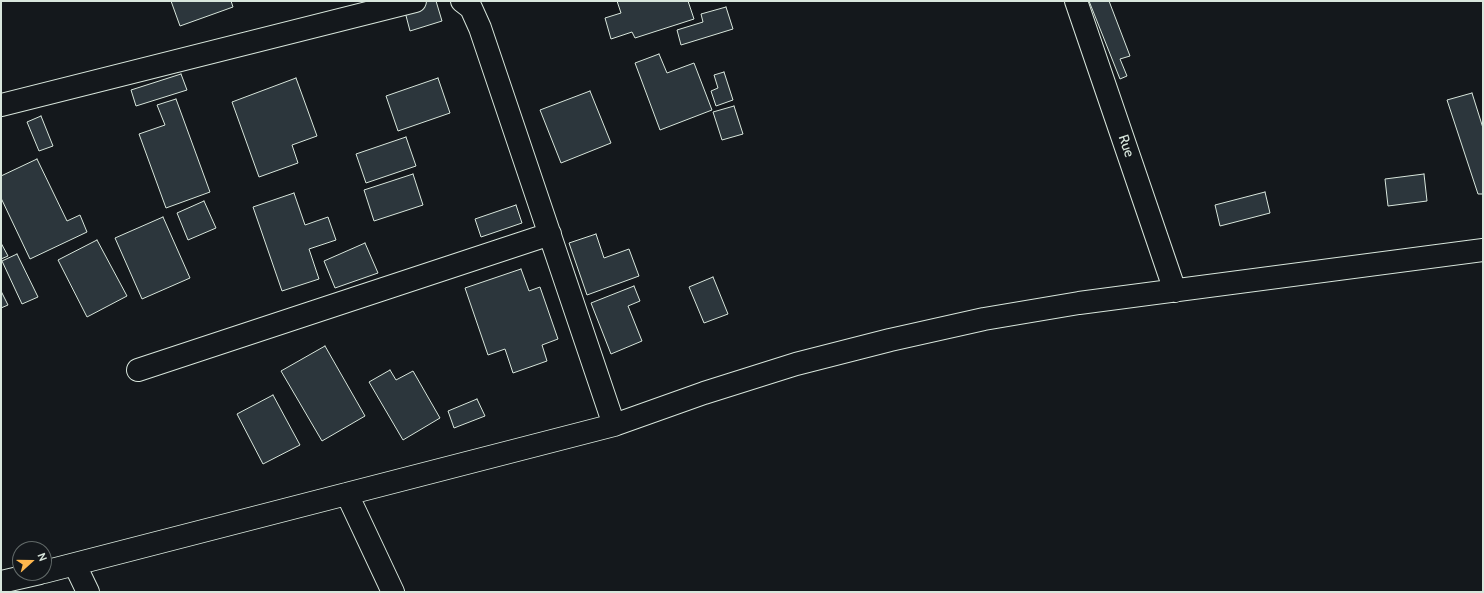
<!DOCTYPE html>
<html>
<head>
<meta charset="utf-8">
<style>
  body { margin:0 }
  #map { position:relative; width:1484px; height:593px; overflow:hidden; background:#14181c; font-family:Cabin,sans-serif }
  canvas { display:block }
  .frame { position:absolute; inset:0; border:2px solid #d8e6dc; pointer-events:none }
  .north { position:absolute; left:12px; top:541px; width:40px; height:40px; box-sizing:border-box; background:#14181c; border:1px solid #626a69; border-radius:50%; rotate:69deg; font-size:11px; font-weight:700; line-height:16px; text-align:center; color:#d8e6dc }
  .north::after { content:''; display:block; margin:auto; width:14px; height:18px; background:#ffb74d; clip-path:polygon(50% 0,100% 100%,50% 72%,0 100%) }
</style>
</head>
<body>
<div id="map">
<canvas width="1484" height="593"></canvas>
<div class="frame"></div>
<div class="north">N</div>
</div>
<script>
const ctx = document.querySelector('canvas').getContext('2d');
ctx.lineJoin = 'round';
function paint(path, color) { ctx.fillStyle = color; ctx.fill(path, 'evenodd'); }
const poly = rows => new Path2D(rows.map(r => 'M' + r).join(''));
function stroke(path, color, width, dash) { ctx.strokeStyle = color; ctx.lineWidth = width; ctx.lineCap = dash ? 'butt' : 'round'; ctx.setLineDash(dash || []); ctx.stroke(path); }
function write(font, color, halo, rows, align = 'center') {
  ctx.font = font + ' Cabin,sans-serif'; ctx.lineWidth = 3; ctx.setLineDash([]); ctx.textBaseline = 'middle'; ctx.strokeStyle = halo; ctx.fillStyle = color; for (const [text, x, y, turn = 0] of rows) {
    ctx.save(); ctx.translate(x, y); ctx.rotate((+turn || 0) * Math.PI / 180); ctx.textAlign = isNaN(turn) ? turn : align; if (halo) ctx.strokeText(text, 0, 0); ctx.fillText(text, 0, 0); ctx.restore();
  }
}
const building = poly([
  [171,1,231,1,233,7,180,26,171,1],
  [428,1,436,1,442,21,410,31,404,8,428,1],
  [617,1,688,1,694,19,635,38,632,32,611,39,605,18,621,13,617,1],
  [1089,1,1109,1,1130,56,1120,59,1127,76,1120,79,1089,1],
  [726,7,733,29,681,45,677,30,703,22,701,14,726,7],
  [659,54,667,73,694,63,712,110,660,130,635,63,659,54],
  [724,72,733,100,716,106,711,91,718,88,714,75,724,72],
  [181,74,187,90,136,106,131,90,181,74],
  [296,78,317,136,292,145,298,163,259,177,232,102,296,78],
  [438,78,450,113,398,131,386,96,438,78],
  [590,91,611,143,561,163,540,110,590,91],
  [1472,93,1483,128,1483,194,1478,194,1447,100,1472,93],
  [176,99,210,192,166,208,139,134,165,125,157,105,176,99],
  [734,106,743,134,722,140,713,112,734,106],
  [41,116,53,146,39,151,27,122,41,116],
  [406,137,416,166,366,183,356,154,406,137],
  [37,159,67,221,80,215,87,232,30,259,1,198,1,176,37,159],
  [413,174,423,205,374,221,364,190,413,174],
  [1424,174,1427,201,1388,206,1385,179,1424,174],
  [1265,192,1270,213,1220,226,1215,205,1265,192],
  [294,193,305,225,328,217,336,240,309,249,319,279,282,291,253,207,294,193],
  [204,201,216,228,188,240,177,213,204,201],
  [516,205,522,223,481,237,475,219,516,205],
  [163,217,190,278,142,299,115,238,163,217],
  [596,234,604,258,629,249,639,276,587,295,569,243,596,234],
  [97,240,127,296,87,317,58,260,97,240],
  [1,243,8,256,1,259,1,243],
  [365,243,378,273,335,288,324,261,365,243],
  [17,254,38,297,22,304,2,261,17,254],
  [521,269,529,291,540,287,558,339,542,345,547,361,513,373,505,349,488,355,465,288,521,269],
  [713,277,728,314,704,323,689,287,713,277],
  [634,286,640,301,628,306,642,341,611,354,591,303,634,286],
  [1,291,8,305,1,308,1,291],
  [325,346,365,416,322,441,281,371,325,346],
  [390,370,396,380,413,371,440,418,403,440,369,382,390,370],
  [273,395,300,445,263,464,237,414,273,395],
  [477,399,485,416,454,428,448,411,477,399]
]);
const minor = poly([
  [462,1,471,8,480,28,614,425],
  [1076,1,1175,291],
  [1,105,415,1],
  [138,370,550,234],
  [347,494,393,592],
  [75,565,88,592],
  [44,572,614,425,704,393,796,364,890,340,984,319,1079,303,1483,250],
  [1,582,40,573]
]);
const streetNames = [
  ["Rue",1126,146,71]
];
paint(building, '#2c363c');
stroke(building, '#d8e6dc', 1);
stroke(minor, '#d8e6dc', 24);
stroke(minor, '#14181c', 22);
write('14px', '#d8e6dc', '#14181c', streetNames);
</script>
</body>
</html>
